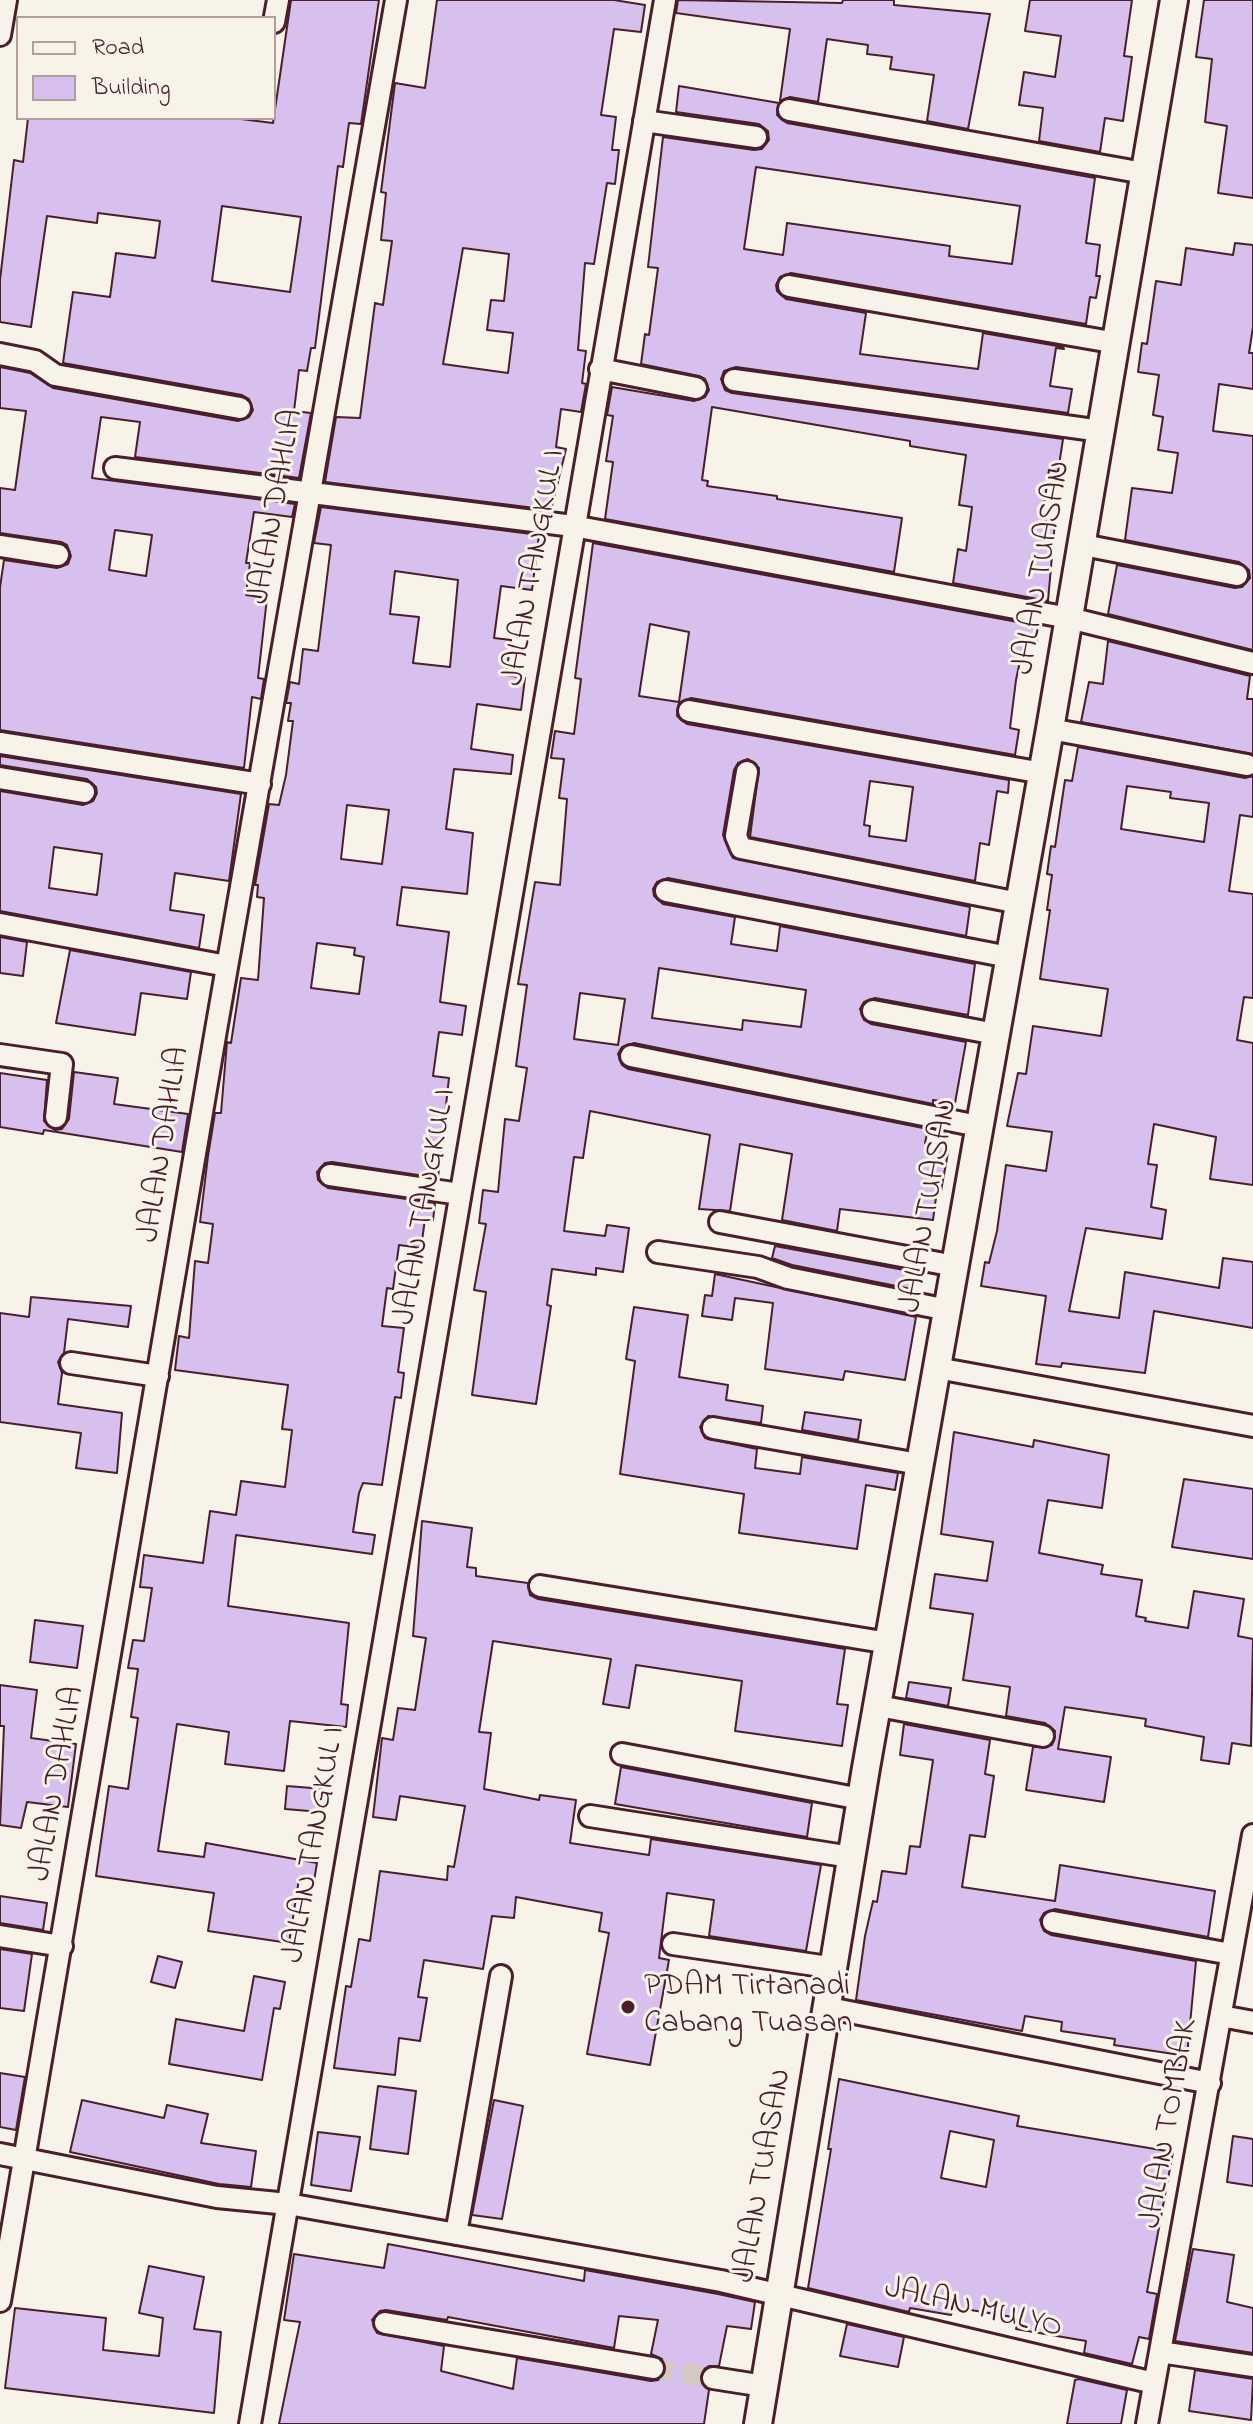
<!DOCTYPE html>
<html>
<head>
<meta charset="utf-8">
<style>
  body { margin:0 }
  #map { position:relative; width:1253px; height:2424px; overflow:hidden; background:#f7f3e8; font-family:"Indie Flower",sans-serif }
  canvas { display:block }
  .legend { position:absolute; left:16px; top:16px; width:260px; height:104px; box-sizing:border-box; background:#f7f3e8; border:2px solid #b29e9c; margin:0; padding:10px 14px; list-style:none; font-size:24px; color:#4a1f2b }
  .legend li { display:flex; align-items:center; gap:16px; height:40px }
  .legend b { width:40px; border:2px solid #b29e9c }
</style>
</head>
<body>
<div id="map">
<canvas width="1253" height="2424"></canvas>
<ul class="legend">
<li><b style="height:10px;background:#f7f3e8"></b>Road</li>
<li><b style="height:22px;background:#d7bfee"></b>Building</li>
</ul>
</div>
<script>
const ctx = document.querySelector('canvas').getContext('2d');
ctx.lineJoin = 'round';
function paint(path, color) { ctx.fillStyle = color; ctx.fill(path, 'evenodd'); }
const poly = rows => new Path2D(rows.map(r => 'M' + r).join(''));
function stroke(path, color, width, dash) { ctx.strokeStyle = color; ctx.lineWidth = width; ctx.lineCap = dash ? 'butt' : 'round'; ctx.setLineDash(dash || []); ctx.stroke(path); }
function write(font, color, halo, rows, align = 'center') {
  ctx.font = font + ' "Indie Flower",sans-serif'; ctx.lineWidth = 6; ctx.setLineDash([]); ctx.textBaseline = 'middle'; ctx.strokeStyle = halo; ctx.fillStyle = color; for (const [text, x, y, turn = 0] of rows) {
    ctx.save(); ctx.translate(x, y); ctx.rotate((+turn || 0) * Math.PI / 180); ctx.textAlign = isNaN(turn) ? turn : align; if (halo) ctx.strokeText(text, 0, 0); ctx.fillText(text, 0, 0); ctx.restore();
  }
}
const building = poly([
  [291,0,379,0,361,124,349,123,343,167,338,166,315,348,311,348,307,371,299,370,294,411,311,413,299,478,135,457,140,422,101,417,92,478,295,504,292,517,254,512,246,563,250,563,246,595,267,598,258,678,264,679,261,699,252,697,244,768,0,730,0,587,4,560,57,568,68,564,71,556,67,545,61,542,0,533,0,488,15,490,26,411,0,408,0,367,30,373,53,388,238,421,249,417,253,410,249,399,242,395,63,363,73,292,110,297,116,253,155,258,160,221,98,213,97,223,47,216,31,327,0,322,0,280,14,160,23,162,28,118,233,118,273,123,291,0],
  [222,206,301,217,290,292,212,281,222,206],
  [115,530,152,535,146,576,109,570,115,530],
  [437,0,614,0,645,5,641,32,614,29,601,115,616,117,612,150,619,150,615,184,607,183,594,264,585,263,578,350,586,351,582,383,586,384,581,412,561,409,556,447,566,449,551,510,325,482,336,417,360,418,375,303,383,305,392,241,381,240,386,193,381,192,395,83,425,88,437,0],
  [463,248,509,254,504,301,491,300,487,330,513,333,508,373,443,364,463,248],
  [678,0,842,3,843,0,894,0,894,5,990,14,968,129,927,121,934,75,890,69,892,57,867,54,868,45,827,39,818,102,790,97,780,101,790,29,676,13,678,0],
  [1030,0,1132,0,1124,56,1132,57,1123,121,1105,118,1100,152,1039,141,1043,108,1019,105,1024,72,1055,77,1061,36,1025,31,1030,0],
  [1204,0,1253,0,1253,198,1218,193,1227,126,1205,122,1212,59,1196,57,1204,0],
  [679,86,779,103,777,115,787,123,1095,178,1086,243,1100,245,1096,276,1100,276,1096,298,1090,297,1086,324,791,273,780,277,776,285,777,291,786,299,866,313,860,354,978,369,983,333,1063,347,1064,349,1056,348,1050,386,1072,389,1068,413,736,367,724,371,721,379,725,390,732,393,1063,439,1058,472,1049,470,1042,520,1055,522,1048,601,953,583,958,549,966,551,972,507,959,505,966,455,910,446,910,441,712,407,702,480,708,481,707,486,777,496,777,499,902,518,894,572,605,519,613,462,606,461,613,416,607,415,612,387,694,401,705,397,709,390,705,379,699,376,641,364,645,334,649,335,658,268,648,267,663,137,754,150,762,149,769,140,768,131,759,124,676,112,679,86],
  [756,167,1020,206,1012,264,949,256,950,246,787,223,783,255,744,249,756,167],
  [1235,243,1253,245,1253,327,1249,353,1253,353,1253,389,1219,384,1213,431,1253,436,1253,650,1108,614,1117,565,1235,588,1242,587,1250,578,1249,570,1239,562,1125,540,1132,488,1172,493,1178,453,1158,450,1163,417,1153,415,1159,375,1138,372,1142,343,1147,344,1156,281,1181,285,1186,248,1233,255,1235,243],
  [321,507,539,535,532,590,501,586,494,638,511,640,506,675,525,678,521,710,477,704,471,749,513,755,511,774,454,769,446,829,473,833,467,894,402,887,397,925,449,932,440,1002,466,1006,462,1035,439,1032,433,1076,449,1078,438,1178,332,1162,325,1163,317,1172,318,1180,328,1188,435,1203,433,1220,425,1219,421,1248,399,1245,393,1289,387,1288,382,1326,404,1328,398,1372,404,1373,401,1398,395,1397,382,1485,363,1483,359,1493,353,1532,375,1535,372,1554,236,1535,228,1606,349,1623,341,1704,348,1705,346,1727,290,1721,284,1771,225,1764,229,1732,177,1724,158,1851,204,1857,206,1843,317,1863,314,1881,299,1879,289,1943,208,1931,214,1893,96,1876,109,1786,128,1789,138,1718,131,1717,138,1669,128,1668,133,1640,144,1641,152,1588,140,1587,144,1555,203,1563,210,1511,236,1515,241,1481,285,1487,292,1430,282,1429,288,1385,175,1370,179,1336,189,1338,195,1261,208,1263,213,1224,200,1222,208,1156,215,1113,221,1113,227,1042,231,1043,241,978,258,980,264,898,257,897,258,885,255,885,269,804,279,805,286,775,293,721,288,721,291,703,286,703,290,682,299,684,303,649,318,651,331,545,314,543,321,507],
  [395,571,458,580,450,667,413,663,419,617,390,614,395,571],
  [347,805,389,810,382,864,341,859,347,805],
  [317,943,355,948,354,955,364,957,359,994,311,988,317,943],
  [593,543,1039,626,1036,644,1024,642,1016,680,1010,728,1019,730,1015,755,691,698,679,703,677,716,687,724,1009,780,1008,793,997,791,989,845,980,843,975,881,750,837,759,768,748,759,738,763,734,770,723,835,733,858,970,907,966,936,668,878,657,882,653,889,654,896,663,904,735,917,731,944,777,951,780,926,975,964,968,1015,875,998,864,1002,860,1009,864,1020,871,1024,966,1042,955,1103,933,1100,933,1104,634,1043,622,1047,618,1054,622,1065,628,1069,928,1129,925,1143,949,1147,941,1191,937,1190,933,1220,840,1209,837,1231,782,1220,792,1154,740,1144,730,1211,699,1209,710,1135,590,1111,583,1158,574,1157,564,1231,605,1236,607,1225,629,1228,623,1272,596,1268,596,1275,552,1269,547,1305,551,1306,536,1404,472,1395,486,1292,474,1290,486,1224,479,1223,483,1190,498,1192,505,1119,519,1121,527,1068,516,1066,527,985,518,984,535,882,560,885,567,799,559,798,564,759,551,758,555,731,574,734,581,679,575,678,593,543],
  [650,624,689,632,679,702,639,696,650,624],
  [870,781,913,787,906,841,869,836,870,826,864,825,870,781],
  [659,968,806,990,801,1027,743,1020,742,1030,652,1018,659,968],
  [580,993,625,999,618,1045,574,1039,580,993],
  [1108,641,1250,676,1247,699,1253,699,1253,754,1081,722,1089,682,1103,684,1108,641],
  [1078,747,1245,778,1253,776,1253,817,1240,815,1229,891,1253,894,1253,998,1244,997,1237,1040,1253,1043,1253,1185,1210,1179,1216,1137,1154,1124,1148,1164,1157,1165,1151,1207,1166,1210,1162,1239,1086,1228,1069,1311,1119,1318,1125,1272,1219,1288,1223,1258,1253,1262,1253,1328,1154,1311,1145,1373,1062,1363,1061,1367,1036,1364,1046,1296,981,1286,985,1262,989,1263,997,1231,1006,1165,1046,1171,1052,1132,1007,1126,1018,1073,1026,1074,1033,1026,1101,1036,1108,989,1040,979,1050,910,1047,910,1052,875,1047,874,1051,846,1055,847,1065,780,1072,781,1078,747],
  [1127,786,1171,792,1170,798,1209,803,1204,842,1121,829,1127,786],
  [0,756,241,794,229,881,175,873,170,910,204,915,199,948,0,911,0,791,83,805,93,801,97,793,96,787,87,779,0,765,0,756],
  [54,847,102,854,97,895,49,888,54,847],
  [0,937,27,942,23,976,0,973,0,937],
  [70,950,191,972,187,999,141,993,135,1035,56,1023,70,950],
  [74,1072,118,1078,114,1104,188,1114,182,1152,44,1130,43,1134,0,1127,0,1073,47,1080,44,1121,55,1130,62,1129,69,1119,74,1072],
  [775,1246,915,1272,911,1289,792,1265,772,1258,775,1246],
  [715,1274,916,1317,905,1380,845,1371,843,1380,765,1369,773,1303,735,1298,732,1320,702,1316,705,1295,712,1296,715,1274],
  [31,1297,131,1306,128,1327,68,1319,64,1353,58,1362,62,1373,58,1404,122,1413,117,1473,76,1468,81,1433,0,1422,0,1313,29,1317,31,1297],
  [634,1307,688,1315,679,1377,728,1385,726,1400,763,1406,761,1423,708,1416,700,1427,705,1438,757,1449,755,1468,800,1474,802,1457,898,1473,895,1490,866,1485,857,1549,739,1533,744,1494,620,1474,635,1361,626,1359,634,1307],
  [805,1412,861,1420,858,1440,802,1430,805,1412],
  [954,1432,1033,1447,1034,1440,1109,1455,1102,1508,1048,1500,1039,1553,1103,1565,1101,1574,1142,1580,1136,1616,1146,1618,1145,1621,1188,1628,1194,1591,1244,1599,1238,1636,1253,1639,1251,1746,1232,1743,1229,1764,1201,1760,1204,1737,1145,1726,1146,1719,1065,1707,1058,1749,1111,1757,1104,1802,1026,1790,1033,1747,1052,1745,1055,1731,1045,1723,1006,1716,1010,1687,963,1680,973,1614,930,1608,935,1574,987,1581,993,1542,941,1534,954,1432],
  [1184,1479,1253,1489,1253,1559,1172,1547,1184,1479],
  [422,1521,472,1528,467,1567,476,1568,476,1576,528,1583,530,1595,538,1599,845,1649,837,1704,848,1705,842,1746,735,1731,742,1681,636,1665,629,1708,603,1704,611,1659,493,1641,479,1732,491,1733,484,1789,539,1800,540,1795,576,1800,570,1843,649,1855,651,1839,821,1865,806,1951,709,1936,714,1900,667,1893,659,1958,669,1960,650,2065,587,2054,609,1933,599,1931,602,1913,516,1897,514,1918,492,1916,483,1969,424,1960,418,1997,427,1998,420,2041,399,2038,395,2075,334,2068,346,1986,351,1987,359,1939,370,1941,380,1871,447,1880,448,1866,454,1867,465,1806,400,1796,396,1820,373,1817,382,1738,393,1740,398,1708,415,1710,426,1638,413,1636,422,1521],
  [35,1620,83,1626,77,1668,30,1662,35,1620],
  [909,1682,951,1688,948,1706,906,1698,909,1682],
  [0,1685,37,1690,31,1738,76,1744,68,1807,27,1802,21,1828,0,1825,4,1726,0,1726,0,1685],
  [904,1724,990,1740,985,1774,994,1776,985,1837,970,1835,962,1887,1055,1901,1060,1865,1215,1891,1208,1937,1055,1909,1044,1913,1040,1920,1044,1931,1051,1935,1196,1961,1187,2056,1114,2045,1115,2039,1061,2031,1062,2022,1025,2016,1022,2031,856,2000,865,1936,873,1901,877,1902,882,1871,906,1874,910,1846,920,1847,933,1760,900,1755,904,1724],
  [621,1767,812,1803,807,1837,615,1804,621,1767],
  [287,1786,324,1789,321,1812,285,1809,287,1786],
  [0,1896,47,1903,43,1930,0,1923,0,1896],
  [0,1949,32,1954,24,2011,0,2008,0,1949],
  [158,1956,182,1962,175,1988,151,1982,158,1956],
  [254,1976,285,1982,280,2009,274,2008,262,2080,169,2064,176,2019,244,2031,254,1976],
  [0,2073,25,2077,16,2130,0,2127,0,2073],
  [839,2079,1019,2116,1017,2126,1173,2152,1147,2292,1157,2294,1149,2339,1139,2337,1132,2364,1084,2353,1086,2341,1016,2329,1018,2318,953,2307,951,2315,910,2308,909,2312,808,2288,831,2149,828,2149,839,2079],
  [950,2131,994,2140,986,2187,941,2178,950,2131],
  [378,2086,416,2091,408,2154,370,2149,378,2086],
  [82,2100,164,2118,167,2105,208,2114,201,2143,256,2151,251,2187,219,2184,70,2152,82,2100],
  [494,2100,523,2106,502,2219,472,2215,494,2100],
  [318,2132,360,2137,351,2191,311,2185,318,2132],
  [1233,2136,1253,2139,1253,2186,1227,2182,1233,2136],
  [388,2244,584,2281,585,2270,718,2294,755,2302,751,2329,727,2326,719,2366,709,2366,702,2370,701,2382,709,2390,704,2424,279,2424,300,2322,284,2320,294,2254,384,2268,388,2244],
  [386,2310,447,2320,448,2317,614,2348,619,2316,658,2320,651,2354,662,2359,666,2371,658,2380,651,2381,517,2358,513,2389,441,2371,444,2346,377,2333,372,2320,380,2311,386,2310],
  [1193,2249,1234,2255,1227,2302,1253,2308,1253,2353,1175,2341,1193,2249],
  [149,2266,204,2277,194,2329,221,2332,214,2413,5,2388,15,2308,106,2318,103,2350,159,2356,163,2318,139,2313,149,2266],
  [847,2324,904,2337,898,2367,840,2356,847,2324],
  [1195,2370,1253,2379,1251,2420,1189,2411,1195,2370],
  [1079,2379,1127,2390,1121,2424,1067,2424,1075,2380,1079,2379]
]);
const minorTunnel = poly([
  [653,2368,713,2378]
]);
const minor = poly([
  [274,22,278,0],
  [0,35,6,0],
  [789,110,1144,173],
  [644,121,756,137],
  [789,286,1117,343],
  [0,354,35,361,55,375,240,408],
  [600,369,696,388],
  [734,380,1101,431],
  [115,468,573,526,1069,618,1253,663],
  [1083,545,1237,575],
  [0,546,58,555],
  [689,711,1043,773],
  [1050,729,1247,765],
  [0,743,260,784],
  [747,772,736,836,741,848,1019,903],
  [0,778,84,792],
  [666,891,1009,957],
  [0,924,227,966],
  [873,1011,996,1034],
  [0,1055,62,1064,56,1117],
  [631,1056,978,1126],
  [330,1175,460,1194],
  [720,1222,955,1266],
  [658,1252,758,1267,788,1278,948,1310],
  [71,1363,158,1376],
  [937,1368,1253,1426],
  [713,1428,919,1464],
  [540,1586,889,1643],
  [878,1706,1043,1736],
  [622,1754,861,1799],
  [590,1816,851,1857],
  [1053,1922,1231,1954],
  [0,1936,62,1946],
  [673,1944,835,1968],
  [829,2008,1210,2083],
  [1221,2016,1253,2022],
  [0,2154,217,2197,288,2204,721,2281,1154,2383],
  [456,2234,501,1976],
  [0,2301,216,1030,396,0],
  [385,2323,653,2368],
  [1160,2352,1253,2366],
  [713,2378,764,2386],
  [250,2424,665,0],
  [1147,2424,1253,1835]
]);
const tertiary = poly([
  [758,2424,866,1768,1050,729,1174,0]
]);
const markers = [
  [628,2007,8,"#4a1f2b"]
];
const streetNames = [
  ["JALAN DAHLIA",278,507,-80],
  ["JALAN TANGKUL I",536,568,-80],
  ["JALAN TUASAN",1044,568,-80],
  ["JALAN DAHLIA",166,1145,-81],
  ["JALAN TUASAN",931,1206,-80],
  ["JALAN TANGKUL I",427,1207,-80],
  ["JALAN DAHLIA",59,1784,-80],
  ["JALAN TANGKUL I",316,1845,-80],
  ["JALAN TOMBAK",1171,2124,-80],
  ["JALAN TUASAN",765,2176,-80],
  ["JALAN MULYO",973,2310,13]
];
const poiNames = [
  ["PDAM Tirtanadi",644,1989],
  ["Cabang Tuasan",644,2026]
];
paint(building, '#d7bfee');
stroke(building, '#4a1f2b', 2);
stroke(minorTunnel, '#d4c9c2', 20, [20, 10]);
stroke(minor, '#4a1f2b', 26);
stroke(tertiary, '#4a1f2b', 32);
stroke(minor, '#f7f3e8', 20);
stroke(tertiary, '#f7f3e8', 26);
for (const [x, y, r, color] of markers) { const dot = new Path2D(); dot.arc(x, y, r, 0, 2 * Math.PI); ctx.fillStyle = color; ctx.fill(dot); stroke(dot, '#f7f3e8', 3); }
write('32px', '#4a1f2b', '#f7f3e8', streetNames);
write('32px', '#4a1f2b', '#f7f3e8', poiNames, 'left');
</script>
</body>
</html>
